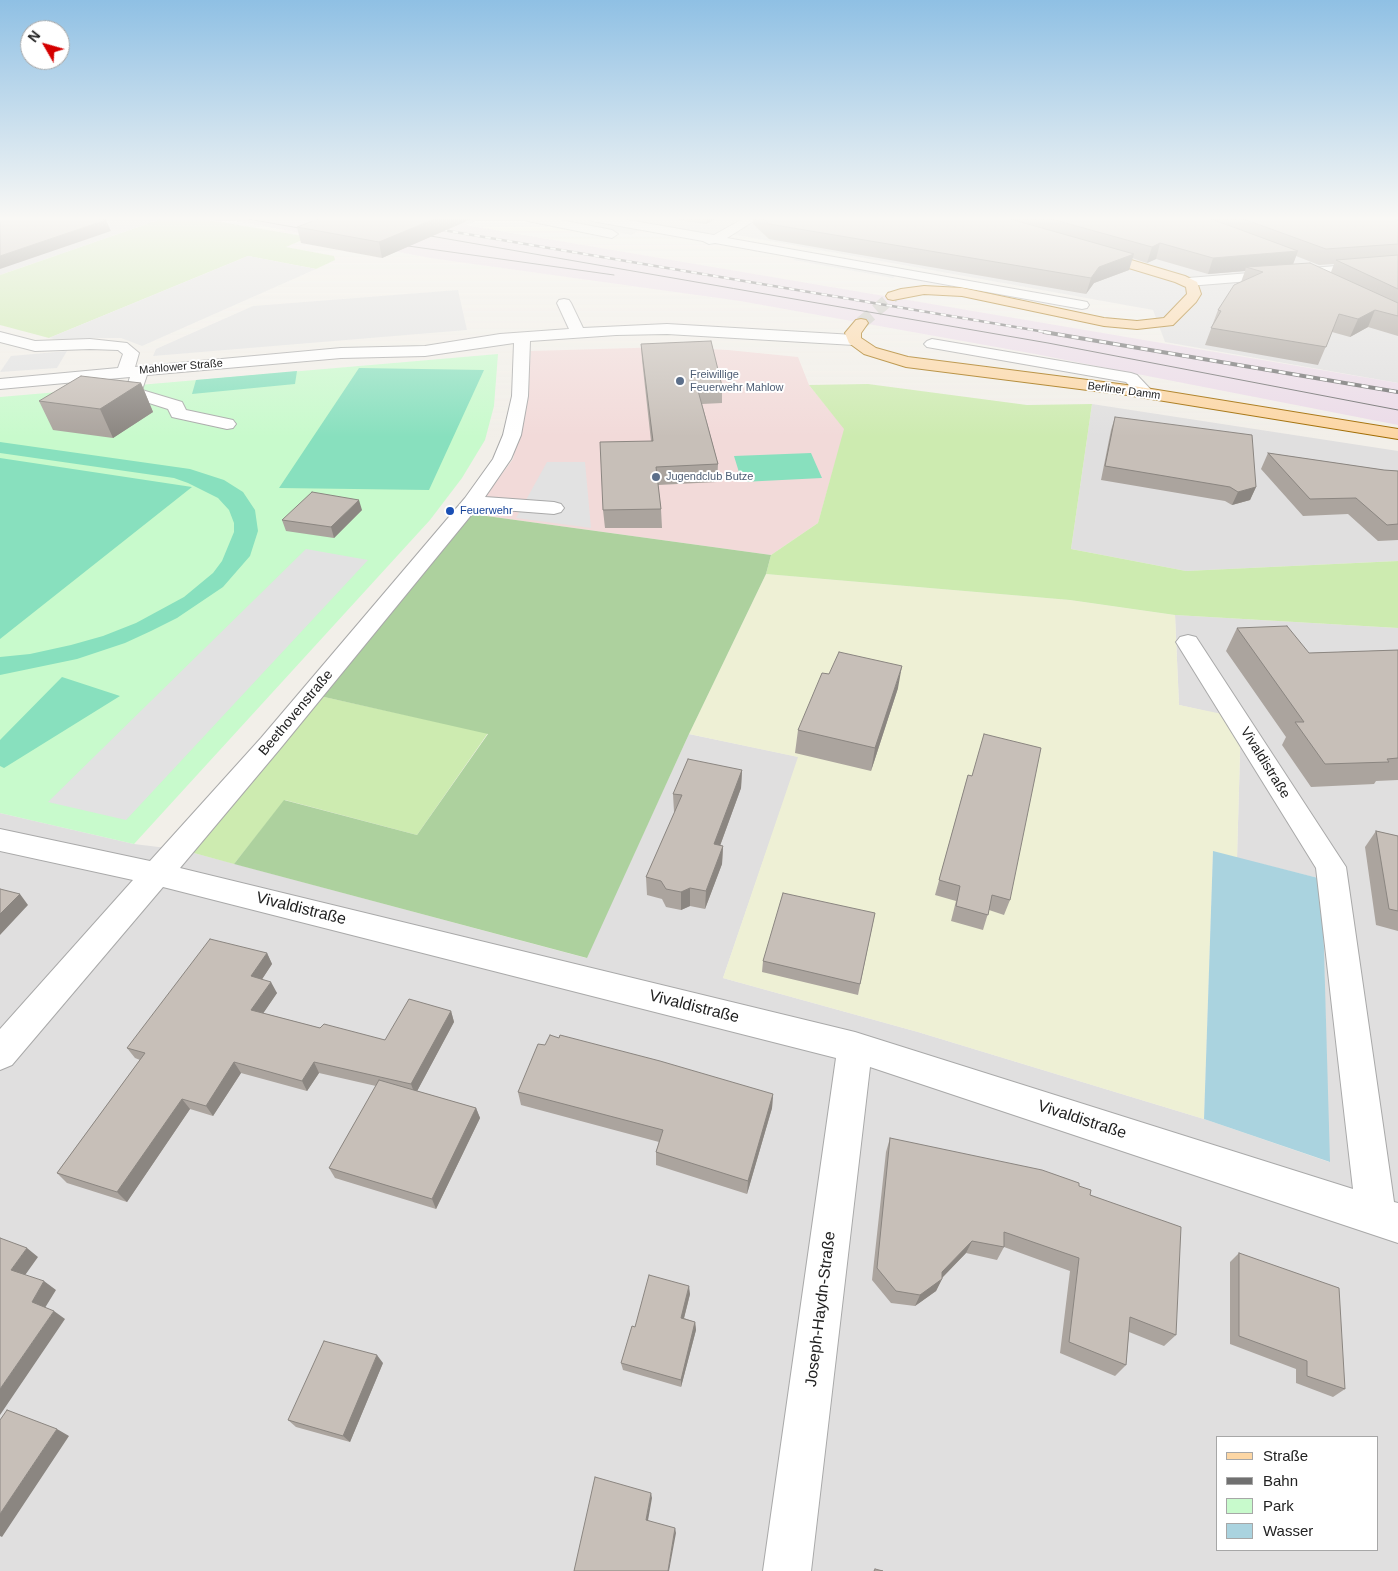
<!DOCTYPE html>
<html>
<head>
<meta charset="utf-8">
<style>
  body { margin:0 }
  #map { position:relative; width:1398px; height:1571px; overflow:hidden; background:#f2efe9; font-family:Arial,sans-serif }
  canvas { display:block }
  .legend { position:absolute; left:1216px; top:1436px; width:162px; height:115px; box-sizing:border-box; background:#fff; border:1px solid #a7a7a7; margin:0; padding:6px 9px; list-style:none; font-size:15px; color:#222 }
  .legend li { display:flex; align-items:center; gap:10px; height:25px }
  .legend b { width:25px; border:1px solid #a7a7a7 }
  .north { position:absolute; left:20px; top:20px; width:50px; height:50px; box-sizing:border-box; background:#fff; border:1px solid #a7a7a7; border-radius:50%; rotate:308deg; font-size:14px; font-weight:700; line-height:20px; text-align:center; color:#222 }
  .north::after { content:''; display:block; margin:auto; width:18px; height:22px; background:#d40000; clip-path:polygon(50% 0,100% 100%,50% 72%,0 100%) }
</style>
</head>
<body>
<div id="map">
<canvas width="1398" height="1571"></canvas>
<ul class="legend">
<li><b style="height:6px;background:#fcd6a4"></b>Straße</li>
<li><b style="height:6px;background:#707070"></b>Bahn</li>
<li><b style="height:14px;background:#c8facc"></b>Park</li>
<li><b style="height:14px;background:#aad3df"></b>Wasser</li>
</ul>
<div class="north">N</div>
</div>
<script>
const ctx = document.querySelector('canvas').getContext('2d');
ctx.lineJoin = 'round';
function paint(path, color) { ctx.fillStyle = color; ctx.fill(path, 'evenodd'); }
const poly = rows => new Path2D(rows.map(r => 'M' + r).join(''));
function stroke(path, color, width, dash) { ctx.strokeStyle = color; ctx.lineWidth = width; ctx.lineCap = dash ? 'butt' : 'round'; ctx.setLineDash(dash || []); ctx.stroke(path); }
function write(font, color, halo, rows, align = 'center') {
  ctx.font = font + ' Arial,sans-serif'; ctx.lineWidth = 4; ctx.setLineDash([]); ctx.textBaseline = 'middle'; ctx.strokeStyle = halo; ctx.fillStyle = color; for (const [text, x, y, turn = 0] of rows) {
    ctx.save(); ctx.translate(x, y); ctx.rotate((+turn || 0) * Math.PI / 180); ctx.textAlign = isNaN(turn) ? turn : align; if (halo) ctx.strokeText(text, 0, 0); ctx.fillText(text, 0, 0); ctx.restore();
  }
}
const residential = poly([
  [0,217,167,217,0,275],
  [609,217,1398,217,1398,383,1165,342,1153,310,742,236,696,232],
  [1092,404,1398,451,1398,561,1186,571,1071,549],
  [1175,615,1398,628,1398,1571,0,1571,0,813,134,844,183,850,586,958,689,734,799,757,723,978,918,1032,1204,1119,1329,1162,1322,879,1237,858,1241,719,1179,705],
  [1217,1437,1377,1437,1377,1550,1217,1550]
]);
const commercial = poly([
  [667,347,728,350,798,357,809,385,845,429,818,523,771,555,472,514,513,459,527,395,531,351]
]);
const industrial = poly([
  [217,217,485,217,465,225,1398,383,1398,425,1035,354,740,301,430,258]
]);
const farmland = poly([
  [766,574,1070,600,1175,615,1179,705,1241,718,1237,858,1213,852,1204,1119,918,1032,723,978,798,757,689,734]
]);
const grass = poly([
  [167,217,191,217,309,237,286,247,334,256,335,260,316,269,248,256,49,338,0,325,0,275],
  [868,384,1027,405,1092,404,1071,549,1186,571,1398,561,1398,628,1175,615,1070,600,766,574,771,555,818,523,844,429,809,385],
  [320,696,488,733,417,835,285,800,234,864,183,850]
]);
const forest = poly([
  [472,514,771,555,766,574,689,734,587,958,234,864,284,800,417,835,488,734,320,696]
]);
const park = poly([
  [498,354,494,406,485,440,462,478,430,520,134,844,0,813,0,397]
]);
const pitch = poly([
  [359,368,484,370,429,490,279,488],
  [297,371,295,384,192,394,196,380],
  [0,442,190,469,224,480,243,492,255,510,258,531,250,556,223,587,177,618,151,631,125,643,77,659,0,675,0,657,30,654,71,645,103,636,136,623,184,597,213,573,222,561,234,532,234,523,229,510,218,498,188,483,174,478,0,453],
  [811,453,822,478,742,482,734,456],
  [0,458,192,487,0,639],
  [62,677,120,696,4,768,0,766,0,740]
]);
const parking = poly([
  [538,217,587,217,645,227,631,235],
  [248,256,316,269,142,346,121,338,92,338,64,341,49,338],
  [799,256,898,273,893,278,793,260],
  [458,290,467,330,153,356,156,349,253,306],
  [67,351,57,368,0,372,11,356],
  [547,462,585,462,591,528,516,518],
  [306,549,368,560,126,820,48,802]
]);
const water = poly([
  [1213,851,1322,879,1330,1162,1204,1119]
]);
const majorTunnel = poly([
  [861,323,893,296]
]);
const minor = poly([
  [522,217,545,217,612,230,618,234,612,238,528,221,522,217],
  [586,217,611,217,714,235,746,217,760,217,727,238,1082,301,1087,302,1089,305,1087,308,1082,309,715,243,709,244,703,241,592,221,586,217],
  [1398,261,1398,269,1188,286,1181,282,1188,278,1398,261],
  [564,299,569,300,571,303,583,328,667,324,854,335,859,337,862,340,859,343,854,345,667,334,616,335,530,341,528,396,521,435,511,459,485,497,554,502,561,504,564,508,561,512,554,514,477,508,279,750,180,868,855,1032,1353,1189,1316,868,1176,642,1180,637,1188,635,1196,637,1346,867,1394,1202,1398,1203,1398,1243,870,1067,811,1571,763,1571,836,1058,163,887,12,1065,0,1070,0,1029,133,880,0,851,0,829,150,861,261,738,465,498,493,459,503,435,512,396,514,343,425,356,341,358,147,375,142,390,182,402,186,410,233,420,236,424,233,428,227,429,172,417,168,409,127,396,125,392,130,377,0,389,0,379,118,368,123,354,118,350,90,349,35,351,0,342,0,332,35,341,90,339,127,343,139,353,135,367,341,348,425,346,500,334,569,329,557,303,559,300,564,299],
  [932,339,1131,373,1137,375,1154,393,1152,397,1146,398,1140,397,1126,382,927,347,924,344,927,341,932,339]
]);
const major = poly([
  [1094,249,1185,276,1197,282,1201,294,1196,302,1173,325,1137,329,1104,326,962,296,924,294,893,300,888,299,886,296,888,293,901,289,924,286,962,288,1104,318,1137,321,1164,318,1187,294,1186,287,1175,282,1089,256,1088,253,1094,249],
  [861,319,866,320,868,323,861,333,861,338,876,348,908,357,1127,385,1398,429,1398,439,1127,395,906,367,864,354,849,343,845,333,856,320,861,319]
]);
const tram = poly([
  [237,217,310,230],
  [419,234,1048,343,1398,410],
  [394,244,614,275]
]);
const railFar1 = poly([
  [431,228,1051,333]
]);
const rail = poly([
  [1044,332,1398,392]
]);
const wall = poly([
  [324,217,476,217,382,258,301,243,297,227],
  [658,217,720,217,706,224],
  [753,217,1398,217,1398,336,1368,327,1350,337,1332,332,1318,365,1205,345,1218,310,1241,282,1245,271,1208,274,1156,259,1147,263,1132,258,1129,270,1094,283,1086,294,769,239,753,224],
  [1296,256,1319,265,1334,264,1331,272,1293,264],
  [641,344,722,386,722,403,702,404,718,464,717,482,658,485,661,509,662,528,605,528,603,510,651,441,642,360],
  [141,383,153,412,113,438,53,430,39,401],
  [1115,417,1256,487,1250,500,1232,505,1225,501,1101,480,1111,430],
  [1268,453,1384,470,1398,471,1398,540,1378,541,1348,514,1303,516,1261,469],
  [362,510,334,538,286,531,282,520],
  [1237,628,1309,653,1398,650,1398,780,1376,781,1374,784,1311,787,1282,745,1286,737,1226,651],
  [898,688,871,771,795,753,798,730],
  [742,770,741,788,720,846,723,846,722,864,705,909,690,906,681,910,666,907,662,899,647,895,646,877,675,812,674,812,673,794],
  [968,775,1010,900,1004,915,989,910,983,930,951,921,956,901,935,895],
  [1376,831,1398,836,1398,931,1376,925,1365,847],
  [875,913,858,995,762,972,763,961],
  [267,953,272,964,262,979,277,993,263,1013,320,1028,385,1040,451,1011,454,1022,417,1091,476,1108,480,1118,436,1209,335,1178,329,1168,376,1086,319,1073,307,1091,241,1073,213,1116,190,1109,127,1202,67,1183,57,1173,140,1060,135,1058,127,1048],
  [518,1092,773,1094,772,1108,747,1194,656,1165,656,1152,659,1142,521,1105],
  [890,1138,1079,1186,1090,1195,1176,1335,1164,1346,1129,1332,1126,1365,1115,1376,1060,1353,1070,1271,1004,1247,997,1260,966,1253,942,1278,942,1279,936,1291,915,1306,891,1303,872,1280,886,1152],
  [1239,1253,1345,1389,1333,1397,1296,1383,1296,1369,1230,1344,1230,1262],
  [690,1294,684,1318,695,1322,696,1330,681,1387,623,1370,621,1363,635,1327],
  [383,1363,350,1442,296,1427,288,1420]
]);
const shadedWall = poly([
  [439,217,476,217,382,258,379,242],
  [706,217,720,217,706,224],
  [106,220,111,231,0,269,0,256],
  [1160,243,1156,259,1147,263,1152,247],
  [1298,251,1292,267,1246,267,1245,271,1208,274,1213,258],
  [1134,254,1129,270,1094,283,1086,294,1091,278,1099,267],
  [1375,310,1368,327,1350,337,1358,319],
  [141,383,153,412,113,438,100,409],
  [1256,487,1250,500,1232,505,1238,492],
  [359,500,362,510,334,538,331,527],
  [902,666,898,688,871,771,875,748],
  [742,770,741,788,714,862,714,844],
  [723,846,722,864,705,909,706,891],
  [690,888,690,906,681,910,681,892],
  [20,894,28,905,0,935,0,914],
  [267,953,272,964,257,987,251,976],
  [271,982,277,993,258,1021,251,1010],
  [451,1011,454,1022,415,1095,411,1084],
  [234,1062,241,1073,213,1116,206,1106],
  [314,1062,319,1073,307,1091,302,1081],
  [773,1094,772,1108,747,1194,748,1181],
  [182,1099,190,1109,127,1202,117,1192],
  [476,1108,480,1118,436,1209,432,1199],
  [972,1241,966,1253,937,1283,942,1279,936,1291,915,1306,920,1295],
  [27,1248,38,1257,23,1278,11,1270],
  [44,1281,56,1290,43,1311,32,1302],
  [689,1286,690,1294,682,1326,681,1318],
  [54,1311,65,1319,0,1415,0,1389],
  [695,1322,696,1330,681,1387,681,1380],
  [377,1355,383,1363,350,1442,343,1436],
  [57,1429,69,1436,2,1537,0,1536,0,1514],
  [651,1493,652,1498,647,1526,646,1520],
  [675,1528,676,1533,669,1571,668,1571]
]);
const building = poly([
  [0,217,90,217,106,220,0,256,0,217],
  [324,217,439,217,379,242,297,227,324,217],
  [762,217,1003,217,1134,254,1099,267,1091,278,769,224,762,217],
  [1044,217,1206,217,1298,251,1213,258,1160,243,1152,247,1044,217],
  [1238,217,1389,217,1398,220,1398,244,1326,249,1238,217],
  [1398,255,1398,289,1336,260,1398,255],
  [1310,263,1398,303,1398,316,1375,310,1358,319,1339,314,1326,347,1211,328,1221,311,1218,310,1234,285,1263,272,1246,267,1310,263],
  [711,341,722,386,697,387,718,464,656,467,661,509,603,510,600,442,653,441,641,344,711,341],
  [81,376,141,383,100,409,39,401,81,376],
  [1115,417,1252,435,1256,487,1238,492,1230,487,1105,466,1115,417],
  [1268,453,1384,470,1398,471,1398,524,1387,525,1356,498,1310,499,1268,453],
  [312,492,359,500,331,527,282,520,312,492],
  [1287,626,1309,653,1398,650,1398,758,1387,759,1389,762,1325,764,1295,722,1304,722,1237,628,1287,626],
  [839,652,902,666,875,748,798,730,822,673,829,674,839,652],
  [984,734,1041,748,1010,900,992,895,988,915,956,906,960,886,939,880,968,775,972,776,984,734],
  [688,759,742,770,714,844,723,846,706,891,690,888,681,892,666,889,661,881,646,877,682,795,673,794,688,759],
  [1376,831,1398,836,1398,911,1389,909,1376,831],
  [0,889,20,894,0,914,0,889],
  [783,893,875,913,860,984,763,961,783,893],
  [210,939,267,953,251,976,271,982,251,1010,320,1028,324,1024,385,1040,409,999,451,1011,411,1084,314,1062,302,1081,234,1062,206,1106,182,1099,117,1192,57,1173,145,1053,127,1048,210,939],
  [550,1035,559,1038,560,1035,660,1061,773,1094,748,1181,656,1152,663,1130,518,1092,538,1044,545,1045,550,1035],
  [379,1080,476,1108,432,1199,329,1168,379,1080],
  [890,1138,1042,1170,1079,1183,1079,1186,1091,1190,1090,1195,1181,1227,1176,1335,1130,1317,1126,1365,1069,1342,1079,1258,1004,1232,1004,1247,972,1241,942,1272,942,1279,920,1295,896,1291,877,1268,890,1138],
  [0,1238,27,1248,11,1270,44,1281,32,1302,54,1311,0,1389,0,1238],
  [1239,1253,1339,1288,1345,1389,1307,1376,1307,1361,1239,1336,1239,1253],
  [649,1275,689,1286,681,1318,695,1322,681,1380,621,1363,632,1326,635,1327,649,1275],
  [324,1341,377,1355,343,1436,288,1420,324,1341],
  [7,1410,57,1429,0,1514,0,1420,7,1410],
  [595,1477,651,1493,646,1520,675,1528,668,1571,574,1571,595,1477],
  [875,1569,883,1571,874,1571,875,1569]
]);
const markers = [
  [680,381,5,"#5c6f8a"],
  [656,477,5,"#5c6f8a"],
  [450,511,5,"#1a4fb4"]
];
const farStreetnames = [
  ["Mahlower Straße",181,367,-5],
  ["Berliner Damm",1124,391,8]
];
const farServicenames = [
  ["Freiwillige",690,375],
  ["Feuerwehr Mahlow",690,388],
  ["Jugendclub Butze",666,477]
];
const farTransitnames = [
  ["Feuerwehr",460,511]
];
const streetNames = [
  ["Beethovenstraße",296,713,-50],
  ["Vivaldistraße",1265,763,58]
];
const nearStreetnames = [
  ["Vivaldistraße",301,909,14],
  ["Vivaldistraße",694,1007,14],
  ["Vivaldistraße",1082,1120,18],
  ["Joseph-Haydn-Straße",821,1309,-83]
];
paint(residential, '#e0dfdf');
paint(commercial, '#f2dad9');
paint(industrial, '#ebdbe8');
paint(farmland, '#eef0d5');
paint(grass, '#cdebb0');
paint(forest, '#add19e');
paint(park, '#c8facc');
paint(pitch, '#88e0be');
paint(parking, '#e2e2e2');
paint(water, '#aad3df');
stroke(majorTunnel, '#c8c6c1', 13, [13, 7]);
stroke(minor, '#a9a9a9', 2);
stroke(major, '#a06b00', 2);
paint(minor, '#fff');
paint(major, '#fcd6a4');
stroke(tram, '#707070', 1);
stroke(railFar1, '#707070', 2.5);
stroke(rail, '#707070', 4);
stroke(railFar1, '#fff', 2, [5.5]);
stroke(rail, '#fff', 2.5, [7]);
paint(wall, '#aba49e');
paint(shadedWall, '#8b8681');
paint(building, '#c7bfb8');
stroke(building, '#8b8681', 1);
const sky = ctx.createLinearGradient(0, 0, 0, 437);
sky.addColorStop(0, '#8fc0e4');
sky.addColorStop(0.5, '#f9f8f5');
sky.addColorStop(1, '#f9f8f500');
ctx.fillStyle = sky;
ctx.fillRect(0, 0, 1398, 437);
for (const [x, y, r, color] of markers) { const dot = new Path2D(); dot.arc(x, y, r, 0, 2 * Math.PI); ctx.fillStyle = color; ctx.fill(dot); stroke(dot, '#fff', 2); }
write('11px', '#222', '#fff', farStreetnames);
write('11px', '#4e5e75', '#fff', farServicenames, 'left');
write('11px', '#164399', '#fff', farTransitnames, 'left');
write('14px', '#222', '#fff', streetNames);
write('16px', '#222', '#fff', nearStreetnames);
</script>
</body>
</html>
